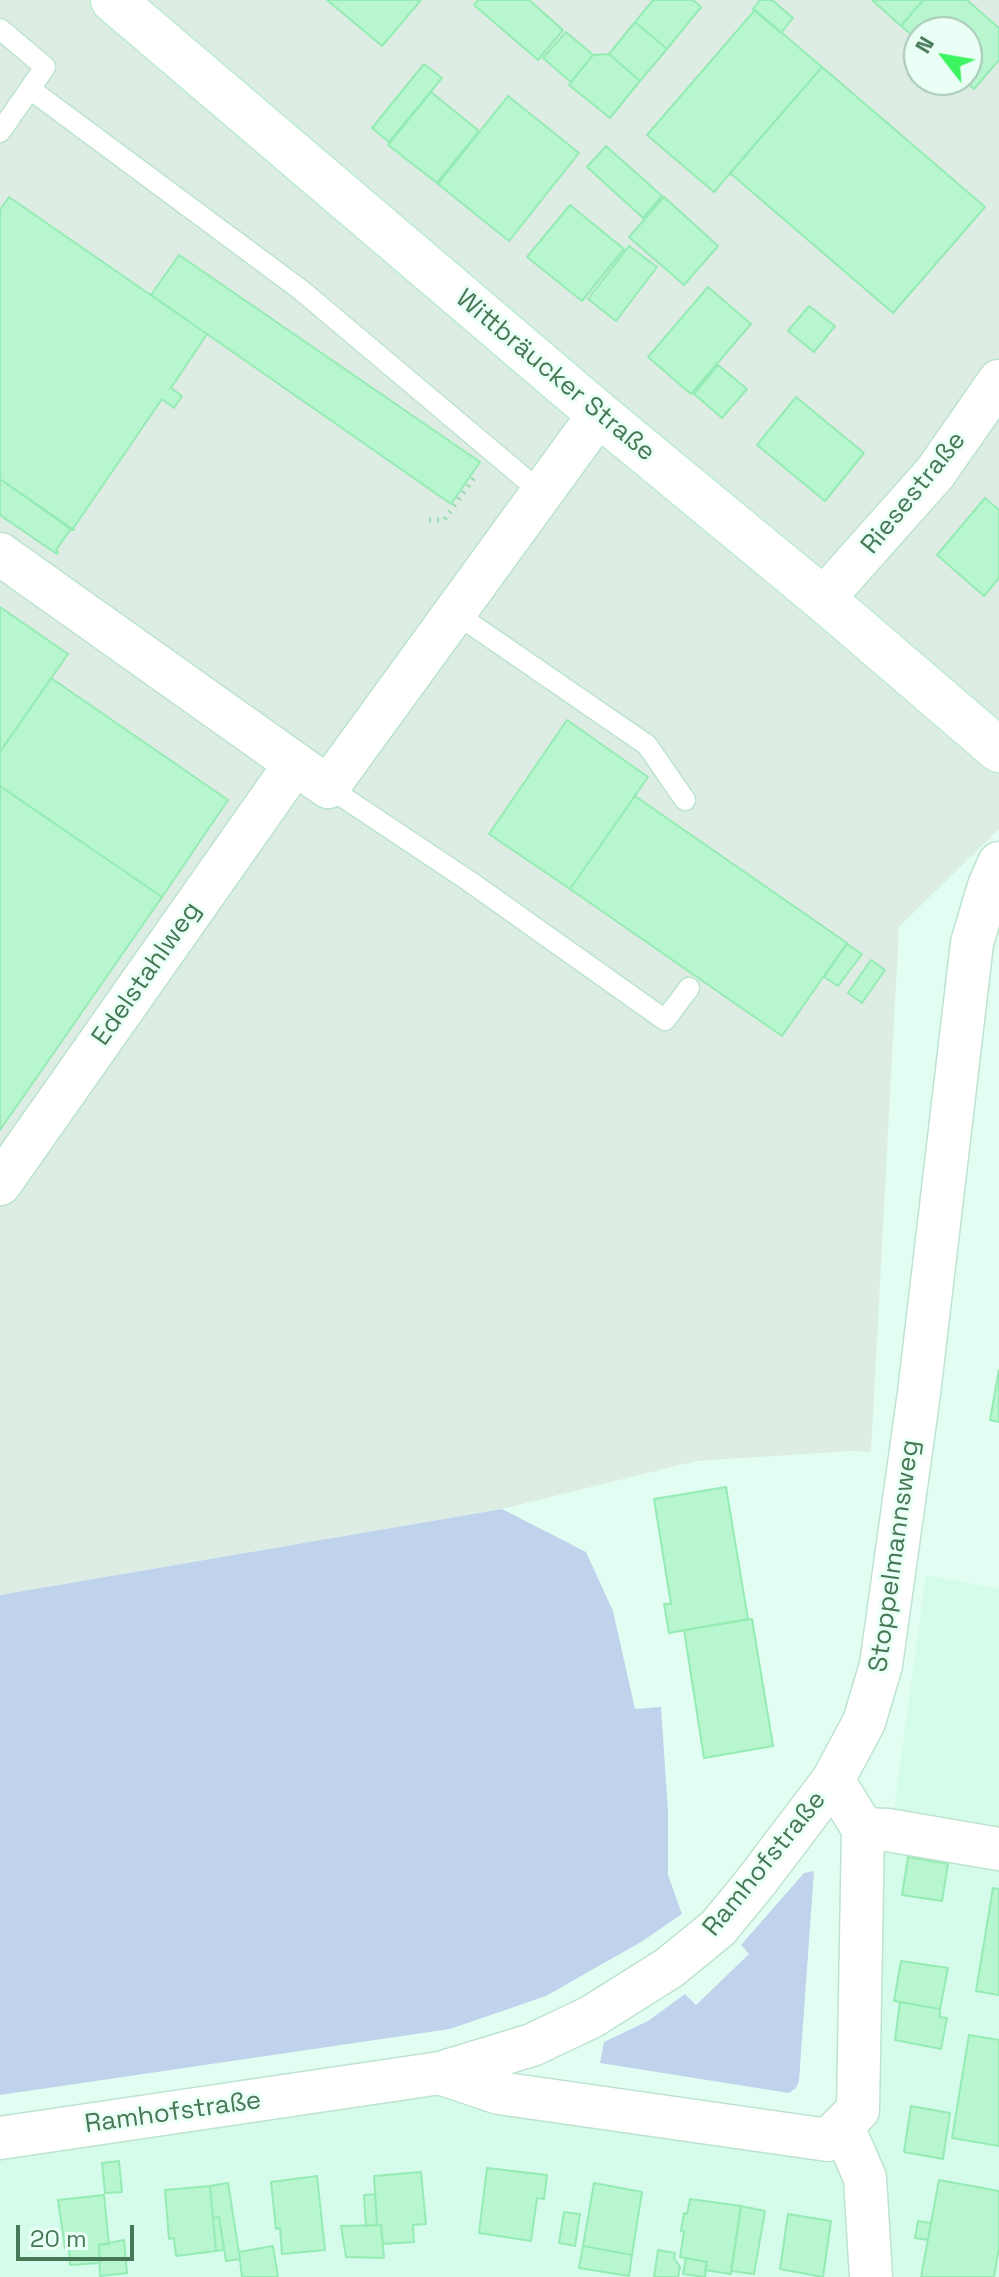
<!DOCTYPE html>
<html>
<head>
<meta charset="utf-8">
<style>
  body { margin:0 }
  #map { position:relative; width:999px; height:2277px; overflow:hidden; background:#e2fef2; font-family:"Space Grotesk",sans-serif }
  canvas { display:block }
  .north { position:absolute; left:903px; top:16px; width:80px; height:80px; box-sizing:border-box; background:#eafff6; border:2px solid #a8c9b6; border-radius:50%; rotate:301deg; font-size:22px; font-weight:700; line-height:32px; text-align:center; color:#467856 }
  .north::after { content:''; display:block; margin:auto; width:28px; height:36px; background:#3bf45f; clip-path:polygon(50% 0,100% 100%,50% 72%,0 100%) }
  .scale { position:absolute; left:16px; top:2225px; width:118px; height:36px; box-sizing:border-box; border:4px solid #467856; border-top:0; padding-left:10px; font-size:24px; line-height:28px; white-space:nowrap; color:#467856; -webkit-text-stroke:6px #eafff6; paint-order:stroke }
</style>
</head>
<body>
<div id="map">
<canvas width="999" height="2277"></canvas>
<div class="north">N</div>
<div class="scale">20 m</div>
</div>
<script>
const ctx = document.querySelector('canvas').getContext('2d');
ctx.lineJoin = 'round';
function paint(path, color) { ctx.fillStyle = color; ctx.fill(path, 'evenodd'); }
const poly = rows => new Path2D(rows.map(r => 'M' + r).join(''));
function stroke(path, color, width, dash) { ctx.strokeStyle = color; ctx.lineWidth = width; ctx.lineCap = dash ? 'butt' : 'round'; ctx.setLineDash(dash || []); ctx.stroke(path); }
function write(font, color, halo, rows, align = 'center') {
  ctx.font = font + ' "Space Grotesk",sans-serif'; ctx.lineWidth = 6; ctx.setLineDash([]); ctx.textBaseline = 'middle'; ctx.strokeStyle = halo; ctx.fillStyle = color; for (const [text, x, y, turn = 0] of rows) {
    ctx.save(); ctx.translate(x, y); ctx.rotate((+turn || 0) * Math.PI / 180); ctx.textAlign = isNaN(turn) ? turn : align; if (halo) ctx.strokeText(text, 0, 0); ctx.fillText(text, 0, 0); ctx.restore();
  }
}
const residential = poly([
  [926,1575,999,1589,999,2277,0,2277,0,2145,436,2080,498,2097,828,2164,869,2115,866,1837,890,1837]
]);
const industrial = poly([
  [0,0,999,0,999,829,899,927,871,1452,852,1451,696,1461,502,1509,0,1595],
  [919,32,967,32,967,80,919,80]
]);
const green = poly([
  [502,1509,586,1552,613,1611,635,1709,661,1707,668,1811,668,1875,682,1914,641,1942,546,1996,450,2029,0,2095,0,1595],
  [814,1871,799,2081,796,2088,789,2093,600,2063,604,2042,648,2021,685,1994,696,2005,749,1954,741,1945,804,1873]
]);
const building = poly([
  [327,0,421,0,382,46,327,0],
  [478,0,529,0,563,30,538,60,474,5,478,0],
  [653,0,693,0,701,7,667,49,635,22,653,0],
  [760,0,772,0,793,18,781,33,753,9,760,0],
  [872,0,923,0,901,26,872,0],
  [923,0,967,0,999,28,999,60,974,89,964,80,967,80,967,32,919,32,919,41,901,26,923,0],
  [755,10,822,67,714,192,647,135,755,10],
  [635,22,667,49,640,81,609,54,635,22],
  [566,32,593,55,571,82,543,58,566,32],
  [609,54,640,81,610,118,569,85,593,55,609,54],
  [424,64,442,78,389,142,372,128,424,64],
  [822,67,985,207,893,313,730,173,822,67],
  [431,92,479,131,437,183,388,145,431,92],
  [508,96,579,153,509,241,438,184,508,96],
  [606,146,662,196,643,218,587,167,606,146],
  [9,197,207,334,171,388,182,396,174,408,162,399,72,530,0,479,0,210,9,197],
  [664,197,718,246,684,285,629,237,664,197],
  [570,205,624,249,582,301,527,257,570,205],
  [629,246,657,267,616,321,588,299,629,246],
  [179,255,480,462,451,504,151,295,179,255],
  [708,287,751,324,691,394,648,357,708,287],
  [809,306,835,326,814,352,788,331,809,306],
  [718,365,747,389,722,418,694,394,718,365],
  [796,397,864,453,825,501,757,445,796,397],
  [0,479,74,530,70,530,56,550,58,552,57,554,0,515,0,479],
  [985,498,999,510,999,578,984,596,937,555,985,498],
  [0,607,68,654,0,752,0,607],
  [51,678,228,800,162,897,0,786,0,752,51,678],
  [567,720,648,777,570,889,489,834,567,720],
  [0,786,162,897,0,1130,0,786],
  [635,796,847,943,782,1036,570,889,635,796],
  [847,944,862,954,838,986,824,977,847,944],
  [871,960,885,970,862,1003,848,993,871,960],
  [999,1370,999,1422,990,1420,999,1370],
  [726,1487,748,1619,669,1633,664,1604,671,1604,654,1499,726,1487],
  [752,1619,773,1746,704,1758,684,1630,752,1619],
  [908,1857,948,1864,942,1901,902,1895,908,1857],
  [993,1888,999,1889,999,1995,976,1991,993,1888],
  [901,1961,948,1968,940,2009,894,2001,901,1961],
  [900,2002,940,2009,940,2017,947,2018,941,2049,895,2040,900,2002],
  [969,2035,999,2040,999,2146,952,2138,969,2035],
  [911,2106,950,2113,943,2159,904,2152,911,2106],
  [119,2161,122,2192,105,2193,102,2163,119,2161],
  [487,2168,547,2175,544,2199,537,2198,531,2241,479,2233,487,2168],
  [421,2172,426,2224,413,2225,414,2242,383,2244,381,2225,377,2225,374,2176,421,2172],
  [317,2176,325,2250,282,2254,280,2228,276,2229,271,2182,317,2176],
  [939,2180,999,2191,999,2247,994,2277,921,2277,939,2180],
  [228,2183,240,2259,226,2261,219,2217,213,2218,210,2186,228,2183],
  [594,2183,642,2192,632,2255,583,2246,594,2183],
  [210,2186,216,2251,176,2256,174,2238,169,2239,165,2190,210,2186],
  [375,2194,377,2225,366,2226,364,2195,375,2194],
  [104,2195,109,2244,99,2245,100,2263,70,2265,69,2248,65,2248,58,2200,104,2195],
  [690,2199,741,2206,731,2274,705,2270,707,2262,680,2257,684,2232,681,2231,684,2213,687,2214,690,2199],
  [741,2206,765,2211,754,2274,731,2271,741,2206],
  [564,2212,580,2214,575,2246,559,2243,564,2212],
  [788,2214,831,2221,823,2277,780,2269,788,2214],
  [219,2217,224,2250,216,2251,213,2218,219,2217],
  [918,2221,931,2223,928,2240,915,2238,918,2221],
  [381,2225,384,2258,346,2257,341,2226,381,2225],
  [124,2240,127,2273,100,2276,99,2245,124,2240],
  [273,2246,278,2277,242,2277,239,2252,273,2246],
  [583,2246,632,2255,629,2276,579,2268,583,2246],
  [658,2250,675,2253,674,2258,680,2267,678,2277,654,2277,658,2250],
  [686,2258,707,2262,705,2277,683,2274,686,2258]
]);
const path = poly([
  [429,520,444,520,476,475]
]);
const lane = poly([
  [0,29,45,67,0,132],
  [30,89,301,290,542,493],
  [455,613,647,745,685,800],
  [328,787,469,881,665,1020,689,988]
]);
const street = poly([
  [0,554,328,787,599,414],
  [823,599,935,473,999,381],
  [0,1184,295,764],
  [863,1829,888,1830,999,1849],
  [440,2073,499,2093,828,2140,858,2110,863,1829,833,1780],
  [843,2127,865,2178,871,2277],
  [0,2138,440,2073,532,2045,591,2017,669,1968,718,1928,755,1883,833,1780,864,1722,881,1665,919,1393,972,943,989,886,999,863]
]);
const secondary = poly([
  [113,0,599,414,823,599,999,750]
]);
const streetNames = [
  ["Wittbräucker Straße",555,376,40],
  ["Riesestraße",914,493,-51],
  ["Edelstahlweg",147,974,-55],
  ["Stoppelmannsweg",895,1556,-82],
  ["Ramhofstraße",765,1864,-51],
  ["Ramhofstraße",173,2113,-8]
];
paint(residential, '#d5fcea');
paint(industrial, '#ddede4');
paint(green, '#bfd3ed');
paint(building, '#b7f6ce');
stroke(building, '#95ebb4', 2);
stroke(lane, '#bce4ce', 23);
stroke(street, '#bce4ce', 45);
stroke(secondary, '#bcebd1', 47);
stroke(path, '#9adbb1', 5, [2, 6]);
stroke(lane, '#fff', 20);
stroke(street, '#fff', 42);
stroke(secondary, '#fff', 44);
write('26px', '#467856', '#eafff6', streetNames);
</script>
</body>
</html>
